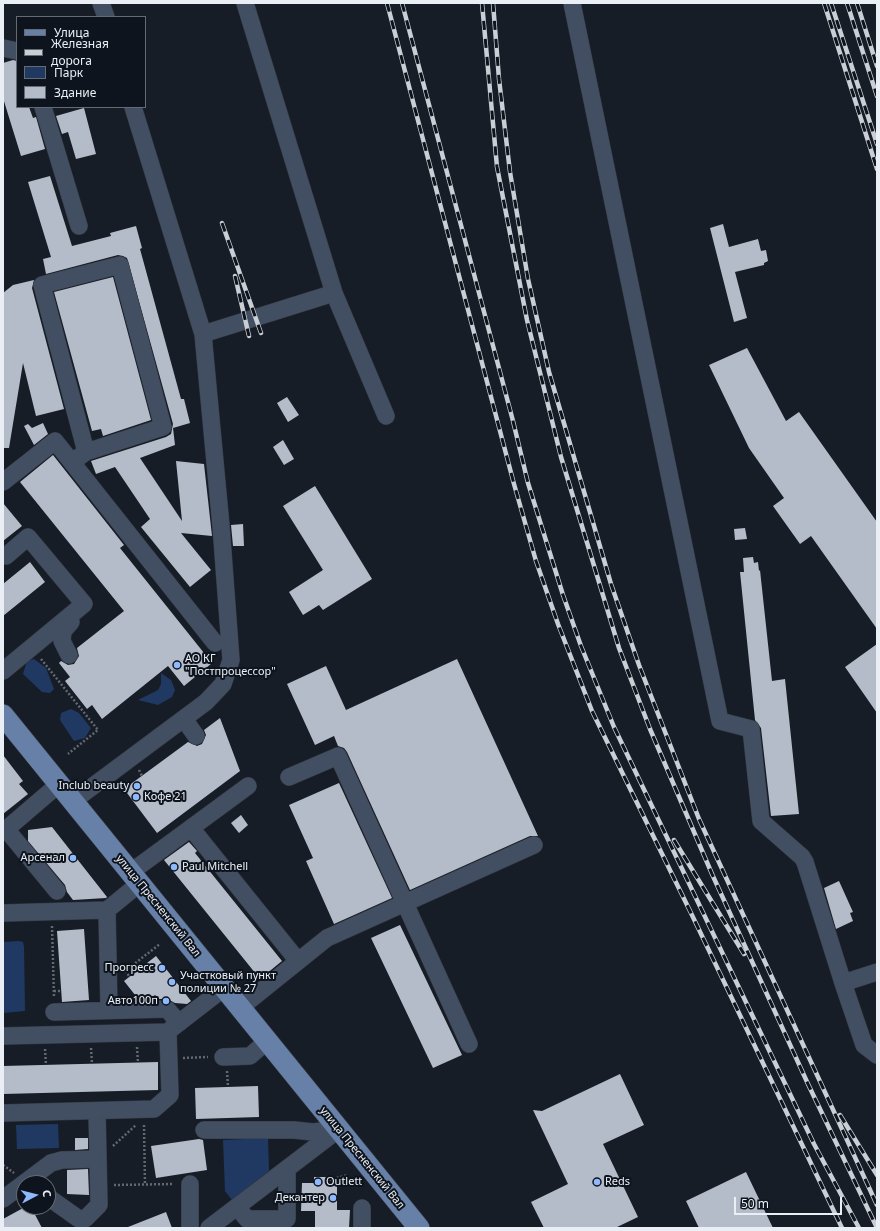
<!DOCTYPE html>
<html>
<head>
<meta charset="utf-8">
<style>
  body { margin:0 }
  #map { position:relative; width:880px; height:1231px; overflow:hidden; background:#171d26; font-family:"Noto Sans",sans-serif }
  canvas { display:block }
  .frame { position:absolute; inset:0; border:4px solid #eaeef5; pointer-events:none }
  .legend { position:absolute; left:16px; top:16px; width:130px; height:92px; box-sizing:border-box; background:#0e141d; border:1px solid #666b73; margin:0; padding:5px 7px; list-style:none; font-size:12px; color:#eaeef5 }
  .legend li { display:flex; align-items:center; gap:8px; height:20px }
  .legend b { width:20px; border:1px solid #666b73 }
  .north { position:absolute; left:16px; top:1175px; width:40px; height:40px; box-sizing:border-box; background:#0e141d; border:1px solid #666b73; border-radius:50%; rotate:83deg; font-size:11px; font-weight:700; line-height:16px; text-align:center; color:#eaeef5 }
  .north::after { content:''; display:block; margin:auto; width:14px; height:18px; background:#8eb9fd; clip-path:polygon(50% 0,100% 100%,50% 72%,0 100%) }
  .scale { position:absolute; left:734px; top:1197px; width:108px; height:18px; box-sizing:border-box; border:2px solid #eaeef5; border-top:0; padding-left:5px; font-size:12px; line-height:14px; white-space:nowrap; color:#eaeef5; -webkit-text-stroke:3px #0e141d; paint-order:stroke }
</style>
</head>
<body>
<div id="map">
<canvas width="880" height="1231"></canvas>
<div class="frame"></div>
<ul class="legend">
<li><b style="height:5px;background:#6780a7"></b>Улица</li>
<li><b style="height:5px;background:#caced5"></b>Железная дорога</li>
<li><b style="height:11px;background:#203962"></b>Парк</li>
<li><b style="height:11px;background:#b4bcc9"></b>Здание</li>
</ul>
<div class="north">С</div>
<div class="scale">50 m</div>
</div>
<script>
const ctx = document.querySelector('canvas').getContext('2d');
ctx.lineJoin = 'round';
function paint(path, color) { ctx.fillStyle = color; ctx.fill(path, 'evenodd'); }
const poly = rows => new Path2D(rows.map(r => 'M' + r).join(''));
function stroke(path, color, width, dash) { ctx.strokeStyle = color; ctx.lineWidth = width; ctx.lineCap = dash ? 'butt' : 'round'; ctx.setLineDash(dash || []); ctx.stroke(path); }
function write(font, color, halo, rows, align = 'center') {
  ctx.font = font + ' "Noto Sans",sans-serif'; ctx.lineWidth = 4; ctx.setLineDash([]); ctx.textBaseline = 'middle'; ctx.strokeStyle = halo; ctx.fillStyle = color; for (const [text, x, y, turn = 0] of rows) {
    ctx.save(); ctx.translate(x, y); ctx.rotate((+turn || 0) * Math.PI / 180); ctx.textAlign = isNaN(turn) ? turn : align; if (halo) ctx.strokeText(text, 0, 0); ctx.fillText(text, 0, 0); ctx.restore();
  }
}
const green = poly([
  [34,659,46,668,54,689,50,693,42,692,23,674,27,661],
  [161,673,171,680,175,690,172,697,158,705,138,700,158,690,161,684],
  [71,709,79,713,91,728,85,738,74,741,60,720,61,713],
  [19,941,23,942,24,947,25,1011,3,1013,3,942],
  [58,1124,59,1148,17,1149,16,1125],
  [268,1138,269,1171,232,1200,225,1191,223,1140]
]);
const building = poly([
  [13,60,17,61,17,107,29,107,33,118,36,117,45,149,21,156,3,98,3,63],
  [84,108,96,154,76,159,68,132,62,134,56,116],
  [50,176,72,246,111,236,110,233,136,226,142,248,140,249,181,399,184,399,190,423,173,428,175,445,140,458,182,521,176,461,204,464,212,536,181,533,211,570,190,587,141,527,150,519,115,467,96,474,91,461,166,437,171,434,173,424,127,258,123,256,118,255,46,274,43,259,51,257,28,182],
  [723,224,729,247,758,239,761,251,766,250,768,261,764,263,764,265,735,272,747,318,734,322,710,228],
  [113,277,151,420,103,436,101,429,92,431,54,292],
  [34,280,32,288,64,409,36,416,23,363,9,448,3,448,3,293,13,285],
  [747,348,786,421,799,412,877,522,877,629,811,536,800,544,773,506,784,498,749,448,709,365],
  [287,397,299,415,288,422,277,403],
  [43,423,48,434,34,445,24,426,28,424,32,428],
  [283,440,294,459,284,465,273,447],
  [53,455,124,545,120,548,212,663,184,686,168,666,102,719,92,705,87,709,65,681,70,677,59,663,61,661,68,665,74,664,79,656,77,648,124,611,20,482],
  [315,486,372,579,323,610,319,605,303,615,289,592,323,570,283,506],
  [3,503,22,526,3,541],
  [243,524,244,546,233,546,231,525],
  [745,528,747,539,735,540,734,529],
  [753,557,754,563,758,562,759,571,760,570,772,681,785,679,799,814,771,816,761,728,755,720,740,572,744,572,743,558],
  [30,562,45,582,3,616,3,584],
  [877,644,877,713,845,667],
  [457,659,538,836,530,836,410,890,347,752,344,748,338,746,334,736,315,745,287,684,326,666,346,710],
  [220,718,240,771,157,833,124,789,188,742,197,746,202,744,206,735,204,730],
  [3,755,23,781,19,784,28,794,3,814],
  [339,783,392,898,334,924,306,861,313,858,289,805],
  [241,815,248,825,239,833,231,823],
  [52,827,107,897,106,898,73,900,67,892,65,885,28,841,28,830],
  [189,842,197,851,195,853,282,961,260,979,164,860],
  [839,881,853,912,850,913,853,921,836,929,824,888],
  [400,925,462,1055,433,1068,371,938],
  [84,929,89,1000,62,1002,57,931],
  [156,956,191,1001,187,1004,175,1003,167,999,159,999,155,995,149,999,139,1000,124,981],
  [158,1062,158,1090,3,1094,3,1066],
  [620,1074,644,1125,603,1144,638,1217,615,1228,544,1228,531,1202,568,1184,533,1110,542,1111],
  [258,1086,259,1117,196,1119,195,1088],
  [75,1138,88,1138,88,1149,75,1150],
  [199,1139,203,1140,207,1170,156,1178,151,1146],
  [88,1169,89,1195,67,1194,67,1170],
  [746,1172,773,1228,699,1228,686,1201],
  [314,1177,329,1177,329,1183,337,1183,337,1210,350,1210,349,1228,315,1228,315,1211,301,1211,302,1183,314,1183],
  [25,1207,31,1207,42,1228,3,1228,3,1219],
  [166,1212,172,1228,128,1228,128,1227]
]);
const path = poly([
  [41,659,98,730,68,754],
  [139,770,142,776],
  [52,926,54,997],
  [122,970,125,971,160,944],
  [125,971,130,977],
  [54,991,61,991],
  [137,1047,138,1063],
  [91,1048,92,1064],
  [45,1049,46,1065],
  [183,1058,208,1057],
  [227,1071,228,1087],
  [144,1125,145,1185],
  [113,1146,136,1125],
  [3,1165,14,1173],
  [329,1180,348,1175],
  [114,1185,174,1184]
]);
const minor = poly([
  [101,3,106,17],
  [245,3,334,293,386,416],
  [572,3,720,721,751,729,761,821,802,857,805,862,843,983,877,972],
  [3,48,17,51],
  [43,107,79,226],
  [203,334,334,293],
  [72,462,86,452,163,427,120,265,42,285,86,452],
  [3,482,55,441,215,643],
  [67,618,71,622,63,631,62,641,69,655],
  [3,671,84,604,28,537,6,556],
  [184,719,196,736],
  [289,777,338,756,469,1044],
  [73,801,206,702,223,684,231,660,221,526,203,334,133,107],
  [191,828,298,961],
  [6,829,57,891],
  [3,832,59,784],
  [131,872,248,786],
  [107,910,109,1010],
  [3,913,107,910,140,883],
  [843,983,864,1045,877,1055],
  [240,1008,327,938,534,845],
  [54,1012,167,1009,179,1023],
  [171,1029,224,988],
  [3,1036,168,1032,170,1095,154,1109,3,1113],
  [223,1057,250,1056,267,1041],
  [204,1130,294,1130,313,1132,339,1129],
  [190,1184,190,1228],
  [48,1197,79,1219,85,1219,99,1205,97,1111],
  [3,1199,51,1163,62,1160,98,1159],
  [237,1207,247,1219,287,1219,287,1169],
  [209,1228,339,1129],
  [362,1228,362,1208]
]);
const major = poly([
  [3,715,419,1228]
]);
const rail = poly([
  [387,3,514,484,536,561,558,624,592,711,691,913,842,1228],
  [402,3,513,421,528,483,563,595,581,646,614,727,814,1144,859,1228],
  [482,3,497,167,527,320,561,457,619,648,650,729,712,874,808,1084,877,1228],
  [493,3,499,79,510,172,528,279,549,372,611,584,639,665,699,819,877,1205],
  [824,3,877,169],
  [831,3,877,144],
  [847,3,877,96],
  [857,3,877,66],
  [222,223,261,333],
  [235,276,249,336],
  [674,840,744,954],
  [840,1115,877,1175]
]);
const markers = [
  [177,665,4,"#8eb9fd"],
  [137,786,4,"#8eb9fd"],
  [136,797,4,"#8eb9fd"],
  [73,858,4,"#8eb9fd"],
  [174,867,4,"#8eb9fd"],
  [162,968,4,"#8eb9fd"],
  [172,982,4,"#8eb9fd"],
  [166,1001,4,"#8eb9fd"],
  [318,1182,4,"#8eb9fd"],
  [597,1182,4,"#8eb9fd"],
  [333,1198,4,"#8eb9fd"]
];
const poiNames = [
  ["АО КГ",185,659],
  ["\"Постпроцессор\"",185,672],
  ["Inclub beauty",129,786,"right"],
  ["Кофе 21",144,797],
  ["Арсенал",65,858,"right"],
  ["Paul Mitchell",182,867],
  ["Прогресс",154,968,"right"],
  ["Участковый пункт",180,976],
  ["полиции № 27",180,989],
  ["Авто100п",158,1001,"right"],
  ["Outlett",326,1182],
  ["Reds",605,1182],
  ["Декантер",325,1198,"right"]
];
const streetNames = [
  ["улица Пресненский Вал",158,906,51],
  ["улица Пресненский Вал",362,1158,51]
];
paint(green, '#203962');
paint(building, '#b4bcc9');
stroke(minor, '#353a43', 18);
stroke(major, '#353a43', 22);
stroke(path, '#636871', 2.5, [2, 2]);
stroke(minor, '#424e61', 17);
stroke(major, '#6780a7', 21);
stroke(rail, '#caced5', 4.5);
stroke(rail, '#0e141d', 3, [9]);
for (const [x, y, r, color] of markers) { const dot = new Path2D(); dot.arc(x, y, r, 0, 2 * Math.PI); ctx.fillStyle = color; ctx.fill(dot); stroke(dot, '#0e141d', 1.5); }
write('11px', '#eaeef5', '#0e141d', poiNames, 'left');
write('11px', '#eaeef5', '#0e141d', streetNames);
</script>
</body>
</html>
